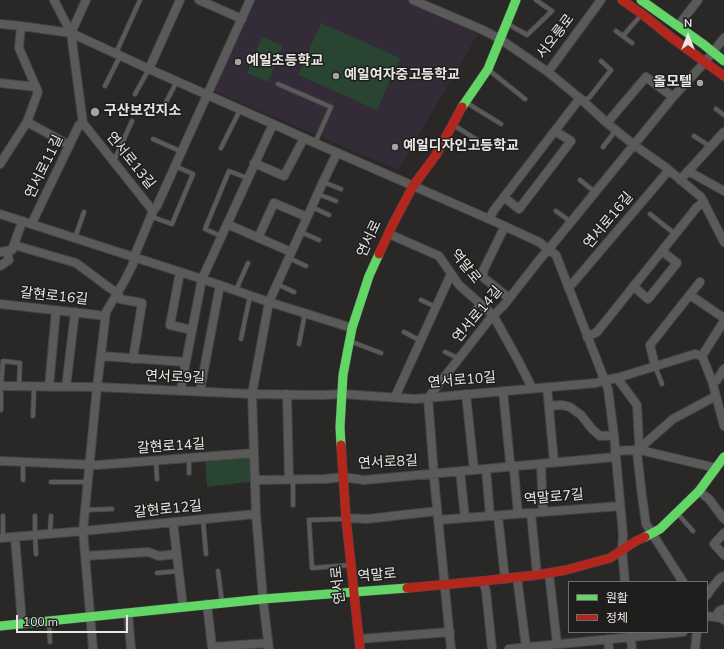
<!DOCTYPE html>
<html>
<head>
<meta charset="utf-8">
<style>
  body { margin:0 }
  #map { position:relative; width:724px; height:649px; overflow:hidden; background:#292827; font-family:"Nunito Sans","Noto Sans KR",sans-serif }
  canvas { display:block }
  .legend { position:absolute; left:568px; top:581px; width:140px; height:52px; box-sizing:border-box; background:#201e1c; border:1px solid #706e6c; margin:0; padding:5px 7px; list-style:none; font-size:12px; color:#e8e7e5 }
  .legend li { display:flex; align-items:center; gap:8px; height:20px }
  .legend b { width:20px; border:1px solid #706e6c }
  .north { position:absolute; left:668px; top:16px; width:40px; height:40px; -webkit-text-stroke:3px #201e1c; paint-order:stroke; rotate:0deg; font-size:11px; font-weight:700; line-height:16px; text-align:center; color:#e8e7e5 }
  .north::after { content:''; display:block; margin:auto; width:14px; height:18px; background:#e8e7e5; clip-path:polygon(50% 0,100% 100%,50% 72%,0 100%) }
  .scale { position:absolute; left:16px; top:615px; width:112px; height:18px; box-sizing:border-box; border:2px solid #e8e7e5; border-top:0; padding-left:5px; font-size:12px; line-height:14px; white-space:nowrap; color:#e8e7e5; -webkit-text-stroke:3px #201e1c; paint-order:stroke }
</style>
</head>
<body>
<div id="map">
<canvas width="724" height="649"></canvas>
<ul class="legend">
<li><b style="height:5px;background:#63d668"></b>원활</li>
<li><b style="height:5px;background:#b3261e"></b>정체</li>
</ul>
<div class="north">N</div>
<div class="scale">100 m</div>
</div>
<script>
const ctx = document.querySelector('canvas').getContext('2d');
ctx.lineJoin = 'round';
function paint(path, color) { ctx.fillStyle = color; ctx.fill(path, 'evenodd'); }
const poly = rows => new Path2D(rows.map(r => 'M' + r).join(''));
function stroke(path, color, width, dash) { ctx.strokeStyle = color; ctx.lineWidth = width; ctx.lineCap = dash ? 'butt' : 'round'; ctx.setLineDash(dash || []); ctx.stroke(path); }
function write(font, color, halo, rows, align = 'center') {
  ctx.font = font + ' "Nunito Sans","Noto Sans KR",sans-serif'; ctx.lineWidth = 3; ctx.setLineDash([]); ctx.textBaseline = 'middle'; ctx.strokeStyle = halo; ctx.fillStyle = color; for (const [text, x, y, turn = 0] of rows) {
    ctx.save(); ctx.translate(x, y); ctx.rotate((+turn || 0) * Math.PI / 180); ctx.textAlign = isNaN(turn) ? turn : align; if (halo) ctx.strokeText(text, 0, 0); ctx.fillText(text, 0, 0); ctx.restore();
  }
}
const education = poly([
  [255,0,407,0,452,20,478,34,398,170,214,91]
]);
const green = poly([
  [321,23,400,58,377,110,298,75],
  [262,37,283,46,268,82,247,73],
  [254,455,256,481,207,487,205,457]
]);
const lane = poly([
  [508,24,527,35,552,11,536,0],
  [616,31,632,43],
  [623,36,641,15],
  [116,53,140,0],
  [490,71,525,99],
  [278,84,331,107,315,143],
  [105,86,120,56],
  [135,94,149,69],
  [582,100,589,98,611,70,601,61],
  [467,103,501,124],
  [164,106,177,81],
  [716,109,724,115],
  [455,126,482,143],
  [694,136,711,147],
  [153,139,182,152],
  [603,147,616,130],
  [221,148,240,110],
  [114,161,132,121],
  [580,180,595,192],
  [323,182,341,189],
  [318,194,336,201],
  [312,207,329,215],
  [556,211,571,222],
  [153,212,155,218,172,224,193,174,175,166],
  [650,214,675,234],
  [301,232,319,240],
  [221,236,205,229,229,171,247,178],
  [75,238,84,212],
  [289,258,306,266],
  [277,284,294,292],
  [236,290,248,263],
  [421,300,436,307],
  [470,315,479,303],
  [404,332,421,341],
  [241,339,250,296],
  [352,342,381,353],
  [299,344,305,313],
  [445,352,458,358],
  [655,366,662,384],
  [1,410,1,386,3,361,20,363,19,386],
  [33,416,34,387],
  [189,459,189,473],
  [156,461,157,479],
  [23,462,23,480],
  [293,479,293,505],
  [51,482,87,482],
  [85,510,112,509],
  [677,513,693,531],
  [35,516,35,535,36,554],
  [343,519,309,520,312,568,350,565],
  [203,520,206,554],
  [50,534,51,516],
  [3,538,3,516],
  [218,571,222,602],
  [157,573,179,571],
  [49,622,50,642]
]);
const street = poly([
  [54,0,71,33,83,123,153,211],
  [199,0,242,19],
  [413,0,483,30,500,39,548,72,582,100,607,123,634,145,664,166,701,197,724,242],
  [0,24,21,26,71,33,149,69,273,124,315,143,489,219,539,242,556,255,608,389,614,435,623,535,622,550,625,582],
  [678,26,698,0],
  [71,33,86,0],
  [149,69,180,0],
  [548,72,601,0],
  [0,83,36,87],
  [27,122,69,145],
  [607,123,646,77,673,97],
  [254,163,284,176,304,138],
  [0,164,27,122,38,92,19,48,21,26],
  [688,171,724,191],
  [680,180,724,132],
  [504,197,519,209,571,141,555,131],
  [0,214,202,279,269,302,352,328],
  [489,219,494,210,577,102,582,100],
  [32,223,79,125,83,123],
  [227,224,291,252],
  [505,226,483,271,484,278,509,298],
  [389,234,439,256,459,285,493,315,519,362,532,388],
  [258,238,274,203,307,217],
  [14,245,76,263,111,289,118,293,120,299,142,303,133,359],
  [0,252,12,250,21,225,23,221],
  [0,266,9,260,7,251],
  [180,272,170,325,192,330],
  [633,286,648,299,677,263,662,251],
  [568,287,573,283,669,170],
  [690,295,724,318],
  [0,304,98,315,105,317],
  [587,337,597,332,697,207,704,202],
  [101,356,185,362],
  [702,356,712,381,724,426],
  [702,356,724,321],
  [655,366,650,345,700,282],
  [617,378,637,405,639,442,640,448,644,451,716,468],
  [712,381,717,380,724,369],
  [0,386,97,387,252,394,322,395,342,394,415,399,596,383,605,380,617,378,695,354,702,356],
  [49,387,56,310],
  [66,387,75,312],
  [547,387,554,462],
  [181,391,182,382,202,279,273,124],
  [200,391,220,285],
  [503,391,510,462,514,470,518,514],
  [287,394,289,479],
  [466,394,474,470],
  [395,397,451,274],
  [549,406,562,405,570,407,581,415,592,429,600,436,614,435],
  [640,448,637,452,642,496,646,524,683,582],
  [615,451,634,450,640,448,673,419,716,396],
  [0,461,97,465,254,453],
  [541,464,543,512],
  [486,469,490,516],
  [460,471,465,518],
  [256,480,325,479,343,477,364,480,615,457],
  [699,491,709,499,724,519],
  [531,513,537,575],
  [498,516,505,579],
  [346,518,367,519,437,511],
  [438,520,620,506],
  [173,522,183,607],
  [724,533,714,544,724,555],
  [15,537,22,623],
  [0,538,83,531,256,514],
  [85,556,148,552,159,556,177,554],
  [549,573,557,644],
  [517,577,526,647],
  [483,581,486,591,492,649],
  [707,595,711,589,720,578,724,576],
  [207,604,212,647,268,643],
  [128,613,131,649],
  [707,616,721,618,724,620],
  [716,617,719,611,724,609],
  [630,632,632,649],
  [359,639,450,632],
  [608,639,609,649],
  [93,649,83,531,97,387,106,312,125,280,133,264,134,257,153,211,157,206,250,0],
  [269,649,263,599,256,514,252,394,269,302,323,182,337,153],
  [451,649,435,488,428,398,489,320,504,305,540,259,548,250,673,97,705,62,724,38],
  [509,649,683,632],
  [695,649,697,632]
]);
const fast = poly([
  [641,0,703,44,724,61],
  [462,107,488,69,516,0],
  [341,445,340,427,343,375,352,328,369,276,379,254],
  [645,537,660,529,699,491,724,457],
  [0,626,263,599,407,588]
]);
const jam = poly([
  [622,0,642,14,672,38,724,76],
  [379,254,392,226,413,186,436,155,462,107],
  [341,445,346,518,360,649],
  [407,588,483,581,537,575,566,570,610,558,636,541,645,537]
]);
const markers = [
  [238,62,4,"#a5a4a2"],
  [336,76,4,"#a5a4a2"],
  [700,83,4,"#a5a4a2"],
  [95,112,5,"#a5a4a2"],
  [395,147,4,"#a5a4a2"]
];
const streetNames = [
  ["서오릉로",556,37,-53],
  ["연서로13길",130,161,51],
  ["연서로11길",45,167,-64],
  ["연서로16길",609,221,-50],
  ["연서로",370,239,-65],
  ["역말로",465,267,51],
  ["갈현로16길",54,297,6],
  ["연서로14길",478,315,-50],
  ["연서로9길",175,378,2],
  ["연서로10길",462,381,-5],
  ["갈현로14길",171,447,-4],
  ["연서로8길",388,463,-3],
  ["역말로7길",554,498,-5],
  ["갈현로12길",168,510,-6],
  ["역말로",377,576,-5],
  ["연서로",339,585,-96]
];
const poiNames = [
  ["예일초등학교",246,62],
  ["예일여자중고등학교",344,76],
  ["올모텔",692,83,"right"],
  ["구산보건지소",104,112],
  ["예일디자인고등학교",403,147]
];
paint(education, '#332b38');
paint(green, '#294430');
stroke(lane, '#454443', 5.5);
stroke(street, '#454443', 10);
stroke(fast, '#454443', 10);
stroke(jam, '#454443', 10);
stroke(lane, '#5b5a5a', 4);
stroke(street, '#5b5a5a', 8);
stroke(fast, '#63d668', 9);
stroke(jam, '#b3261e', 9);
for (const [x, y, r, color] of markers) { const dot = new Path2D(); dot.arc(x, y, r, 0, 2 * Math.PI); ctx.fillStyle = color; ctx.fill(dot); stroke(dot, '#201e1c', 1.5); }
write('14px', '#e8e7e5', '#201e1c', streetNames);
write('bold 14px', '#e8e7e5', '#201e1c', poiNames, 'left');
</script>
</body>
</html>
